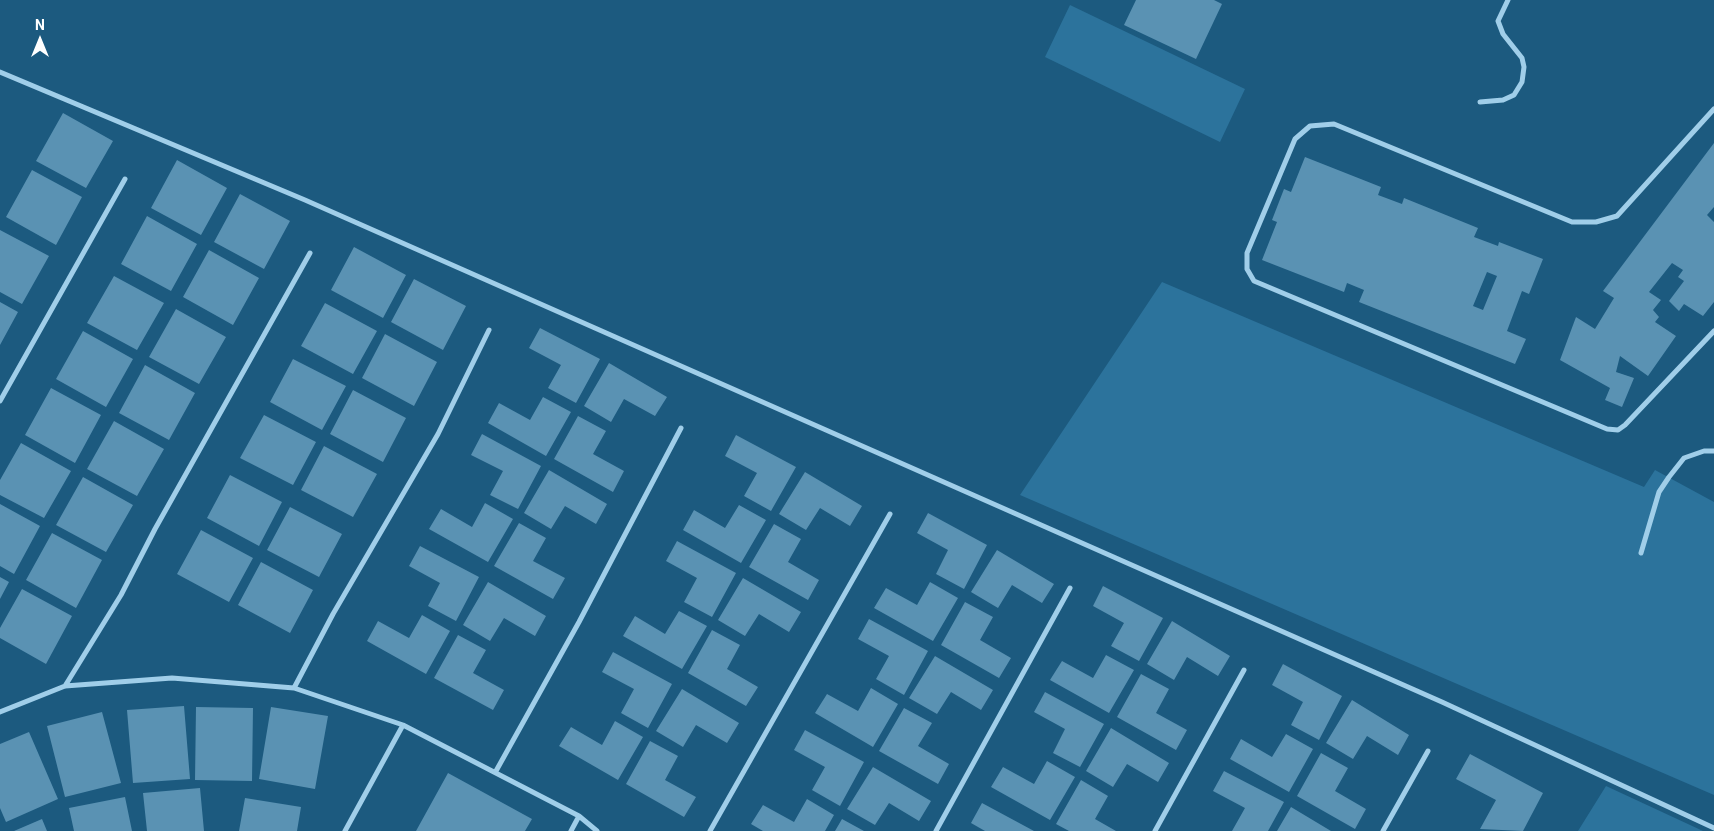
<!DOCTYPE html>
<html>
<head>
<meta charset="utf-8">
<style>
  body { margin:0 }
  #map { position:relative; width:1714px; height:831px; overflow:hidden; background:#1c5a7f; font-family:Roboto,sans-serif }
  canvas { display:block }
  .north { position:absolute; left:15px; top:15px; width:50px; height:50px; -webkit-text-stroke:4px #1c5a7f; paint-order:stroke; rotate:0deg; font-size:14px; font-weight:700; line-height:20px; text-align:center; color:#fff }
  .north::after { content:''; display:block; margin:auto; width:18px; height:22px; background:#fff; clip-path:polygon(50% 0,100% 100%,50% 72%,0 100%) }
</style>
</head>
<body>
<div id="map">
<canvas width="1714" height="831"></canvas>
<div class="north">N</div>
</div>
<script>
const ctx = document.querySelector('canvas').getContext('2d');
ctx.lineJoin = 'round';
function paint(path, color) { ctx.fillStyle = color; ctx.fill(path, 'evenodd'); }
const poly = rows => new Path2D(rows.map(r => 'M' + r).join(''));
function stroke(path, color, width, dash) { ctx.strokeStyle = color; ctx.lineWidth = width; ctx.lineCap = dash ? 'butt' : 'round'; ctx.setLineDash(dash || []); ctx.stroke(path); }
const green = poly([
  [1070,5,1245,89,1220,142,1045,57],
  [1162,282,1644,487,1655,470,1714,502,1714,795,1020,495],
  [1606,786,1703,831,1578,831]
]);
const building = poly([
  [1136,0,1214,0,1222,4,1196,59,1124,25],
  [63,113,113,141,86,188,36,161],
  [1714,143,1714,207,1707,215,1714,222,1714,302,1703,316,1684,304,1679,311,1669,301,1684,281,1678,277,1683,270,1672,263,1649,292,1661,300,1653,310,1659,317,1655,322,1676,336,1648,376,1620,356,1616,372,1634,378,1622,407,1605,400,1610,388,1560,360,1576,317,1595,329,1614,298,1603,291],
  [1305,157,1381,187,1378,195,1402,204,1404,198,1478,228,1474,237,1498,246,1499,242,1543,259,1529,294,1522,291,1507,331,1526,339,1515,364,1359,302,1364,290,1347,283,1344,292,1262,260,1277,222,1272,220,1284,189,1291,192],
  [1487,272,1497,276,1483,310,1473,306],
  [177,160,227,188,201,235,151,208],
  [32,170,82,197,56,245,6,217],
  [240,194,290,221,264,269,214,242],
  [147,216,197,244,171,291,121,264],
  [0,230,49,256,22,304,0,292],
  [354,247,406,275,383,318,331,290],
  [209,250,259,278,233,325,183,297],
  [114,276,164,303,137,350,87,323],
  [414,279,466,306,443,350,391,322],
  [0,302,18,312,0,345],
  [325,303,377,331,353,374,301,346],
  [176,309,226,337,199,384,149,357],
  [540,328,600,359,576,403,548,388,561,365,529,348],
  [83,331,133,359,106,407,56,379],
  [385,334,437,362,414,406,362,378],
  [293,359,346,386,322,430,270,402],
  [609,363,667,397,655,416,624,399,611,422,584,406],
  [145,365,195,393,169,440,119,413],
  [51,388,101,415,75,463,25,435],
  [353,390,406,418,383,462,330,434],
  [543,397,571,412,546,456,488,423,499,403,530,420],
  [264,415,316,442,293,485,240,458],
  [578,416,606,431,593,454,624,471,613,492,554,459],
  [114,421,164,449,137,496,87,469],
  [482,434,541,466,518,509,490,495,503,471,471,455],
  [736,435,796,467,771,511,744,496,757,473,725,456],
  [21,443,71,471,44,518,0,495,0,480],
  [324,446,377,474,353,517,301,490],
  [549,470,607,504,596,524,565,506,551,529,524,513],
  [805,472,862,506,850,526,820,508,806,530,779,514],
  [230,475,282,502,259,546,207,518],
  [83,477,133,505,106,552,56,525],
  [485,503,513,519,488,562,429,529,441,509,472,527],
  [0,504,40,526,14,574,0,566],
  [739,505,766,520,741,563,683,530,694,510,725,528],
  [290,507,342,534,319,577,267,550],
  [928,513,987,545,964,589,936,574,948,550,917,533],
  [519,523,546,538,533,561,565,578,553,599,494,566],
  [774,524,801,539,788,562,819,580,808,600,749,567],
  [201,530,253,558,229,602,177,574],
  [52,533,102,560,76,608,26,580],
  [677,541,736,573,712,617,684,602,697,578,666,561],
  [420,546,479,577,456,621,428,606,440,583,409,566],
  [997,550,1054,584,1042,603,1012,585,998,608,971,592],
  [261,562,313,590,290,633,238,605],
  [0,577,9,582,0,599],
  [743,578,801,612,789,632,759,614,745,636,718,620],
  [488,582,546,616,535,636,504,618,490,641,463,625],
  [930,582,958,598,933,641,874,608,886,588,917,605],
  [1103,586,1163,618,1139,661,1111,646,1124,623,1093,606],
  [22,589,72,616,46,664,0,638,0,628],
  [965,602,993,617,980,640,1011,658,999,678,941,645],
  [679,611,707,626,682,669,623,636,635,616,665,634],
  [422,615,450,631,426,674,367,641,378,621,409,638],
  [869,619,928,651,904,695,876,679,889,656,858,639],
  [1172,621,1230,656,1218,676,1187,657,1174,680,1147,664],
  [712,630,740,645,727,669,758,687,746,706,688,673],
  [458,635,486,650,473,673,504,690,493,710,434,678],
  [613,652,672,684,648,728,621,713,634,689,602,672],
  [1106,655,1134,670,1109,713,1050,680,1062,661,1093,678],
  [935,656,993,690,981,710,951,692,937,714,909,698],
  [1283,664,1342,696,1319,740,1291,725,1303,702,1272,685],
  [1141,674,1169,689,1156,713,1187,730,1176,750,1117,717],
  [871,688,898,704,873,747,815,713,827,694,858,711],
  [682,689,739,723,727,743,696,725,683,747,656,731],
  [1045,692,1104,724,1080,767,1053,753,1065,729,1034,712],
  [1352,700,1409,735,1398,755,1367,736,1353,759,1326,743],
  [184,706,190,779,133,783,127,710],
  [196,707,253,708,252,781,195,780],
  [271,707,328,716,315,789,259,779],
  [904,708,932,723,918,746,949,764,938,784,879,751],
  [102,712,121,783,65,797,47,726],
  [615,721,643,737,618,780,559,746,571,727,602,745],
  [1111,728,1169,763,1158,782,1127,764,1113,787,1086,771],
  [805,730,864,762,840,806,812,790,825,767,794,750],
  [29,732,58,799,6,822,0,808,0,744],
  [1286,734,1313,749,1289,792,1230,759,1241,739,1272,757],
  [650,741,678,756,665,780,696,797,684,817,626,784],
  [1321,753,1348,768,1335,791,1366,809,1355,829,1297,796],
  [1470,754,1543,793,1523,831,1480,829,1496,800,1456,779],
  [1047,761,1075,777,1050,820,991,787,1003,767,1034,784],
  [873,767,931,801,919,821,889,803,875,825,847,809],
  [1224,771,1284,802,1268,831,1232,831,1245,808,1213,791],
  [448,773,532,819,525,831,416,831],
  [1081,780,1108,796,1095,819,1116,831,1069,831,1056,824],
  [200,788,204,831,147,831,143,793],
  [125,797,132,831,74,831,69,808],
  [245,798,301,807,297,831,239,831],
  [807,799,834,815,825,831,763,831,751,824,763,805,794,822],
  [982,803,1034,831,985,831,971,823],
  [1291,807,1331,831,1277,831],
  [42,819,47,831,14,831],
  [842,819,864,831,835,831]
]);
const street = poly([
  [0,72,305,200,1442,702,1714,828],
  [1480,102,1503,100,1514,95,1522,82,1524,67,1522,58,1503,34,1498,21,1508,0],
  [1714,109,1617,216,1596,222,1572,222,1334,124,1310,126,1295,139,1247,253,1247,269,1254,281,1607,429,1618,430,1625,425,1714,331],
  [0,401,125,179],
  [1641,553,1659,492,1669,477,1684,458,1704,451,1714,451],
  [65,686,121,595,155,529,310,253],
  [294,688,333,614,438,434,489,330],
  [0,712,65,686,172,678,294,688,403,725,579,816,597,831],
  [496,771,579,622,681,428],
  [345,831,403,725],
  [571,831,579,816],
  [710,831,890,514],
  [936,831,1070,588],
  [1155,831,1244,670],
  [1383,831,1428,751]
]);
paint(green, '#2c739c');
paint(building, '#5a92b3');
stroke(street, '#a0cee9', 5);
</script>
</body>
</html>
